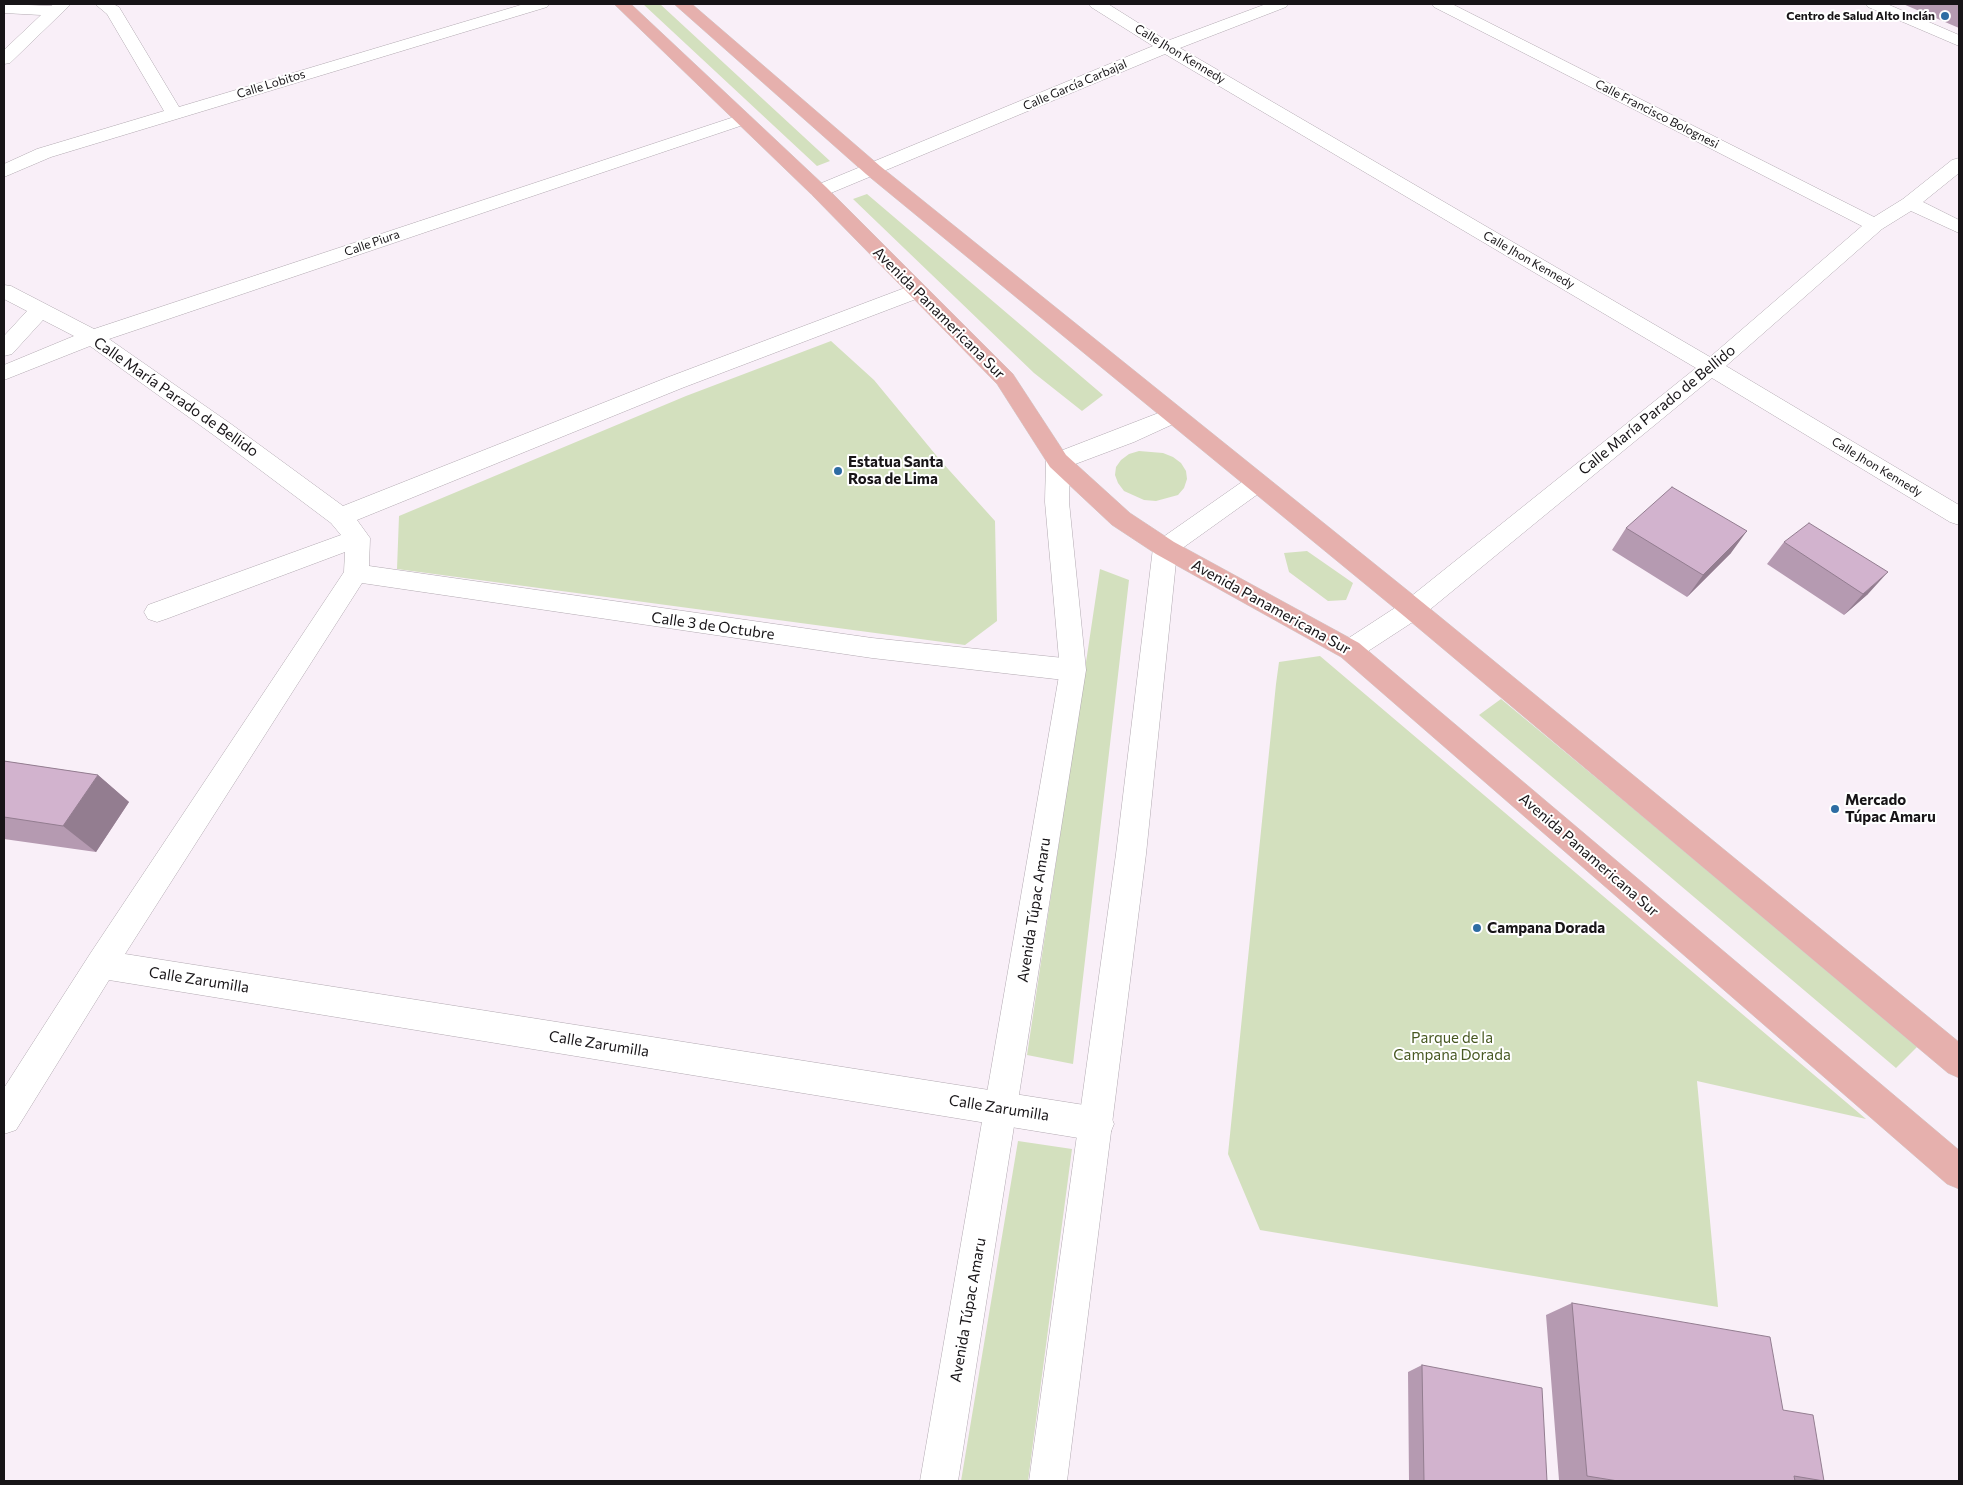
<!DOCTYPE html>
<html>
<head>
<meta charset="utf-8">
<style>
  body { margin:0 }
  #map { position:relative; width:1963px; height:1485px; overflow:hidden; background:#f9eff8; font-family:Commissioner,sans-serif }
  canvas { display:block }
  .frame { position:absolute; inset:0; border:5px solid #171417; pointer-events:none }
</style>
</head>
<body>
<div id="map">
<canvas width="1963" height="1485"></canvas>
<div class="frame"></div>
</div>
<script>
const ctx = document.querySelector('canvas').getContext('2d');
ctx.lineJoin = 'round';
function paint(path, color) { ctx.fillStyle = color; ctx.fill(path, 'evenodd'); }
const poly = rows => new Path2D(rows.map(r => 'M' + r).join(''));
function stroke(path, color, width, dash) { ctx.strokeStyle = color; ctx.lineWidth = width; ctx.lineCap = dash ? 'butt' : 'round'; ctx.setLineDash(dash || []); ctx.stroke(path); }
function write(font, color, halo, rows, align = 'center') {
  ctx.font = font + ' Commissioner,sans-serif'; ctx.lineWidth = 4; ctx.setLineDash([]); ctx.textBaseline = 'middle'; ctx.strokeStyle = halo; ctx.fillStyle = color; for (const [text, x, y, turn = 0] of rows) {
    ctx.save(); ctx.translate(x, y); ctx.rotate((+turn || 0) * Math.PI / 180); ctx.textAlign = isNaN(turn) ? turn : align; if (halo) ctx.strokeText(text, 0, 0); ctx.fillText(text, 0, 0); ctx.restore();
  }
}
const green = poly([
  [643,4,660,4,830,161,817,166],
  [867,194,1103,395,1082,411,1034,373,853,199],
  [831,341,874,380,940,460,995,521,997,621,965,645,397,569,399,516,686,396],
  [1139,451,1163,453,1173,457,1181,463,1186,471,1187,479,1184,488,1178,495,1156,501,1144,500,1124,491,1118,483,1115,475,1116,467,1121,460,1129,454],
  [1307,551,1353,583,1346,600,1328,601,1289,572,1284,553],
  [1100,569,1129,580,1073,1064,1027,1055],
  [1320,656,1866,1119,1697,1081,1718,1307,1260,1230,1228,1154,1276,684,1279,662],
  [1501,699,1919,1045,1896,1068,1479,715],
  [1018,1141,1072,1149,1028,1481,961,1481]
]);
const street = poly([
  [4,4,51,6,54,4,71,4,10,63,4,64,4,50,41,15,4,13,4,4],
  [95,4,113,4,119,7,179,107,524,4,549,4,547,7,51,157,4,177,4,164,37,149,164,111,107,14,95,4],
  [1089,4,1108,4,1167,41,1266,4,1288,4,1286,7,1180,48,1710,357,1862,226,1434,7,1432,4,1452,4,1874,217,1903,199,1952,160,1959,158,1959,173,1923,202,1959,220,1959,233,1911,211,1882,229,1726,366,1959,505,1959,525,1950,522,1712,378,1422,616,1359,657,1350,660,1341,657,1337,650,1341,643,1404,602,1696,368,1165,54,826,195,819,197,812,195,809,191,812,187,1153,46,1091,7,1089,4],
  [1866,4,1887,4,1959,35,1959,46,1868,7,1866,4],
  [743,114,749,115,752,119,749,123,109,339,231,424,343,506,666,378,910,286,917,285,924,286,927,291,924,296,682,388,357,520,370,538,369,566,872,638,1073,659,1082,663,1086,670,1082,677,1073,681,872,658,362,583,125,954,1097,1107,1109,1112,1114,1124,1109,1136,1097,1141,109,980,16,1130,4,1134,4,1088,90,954,344,572,345,552,166,619,157,622,148,619,144,612,148,605,341,535,331,523,215,436,90,346,4,380,4,365,74,336,43,320,12,354,4,356,4,336,27,311,4,299,4,285,11,286,94,329,743,114]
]);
const secondary = poly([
  [1174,407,1182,410,1185,415,1182,420,1134,442,1070,466,1069,502,1086,670,958,1481,920,1481,1060,670,1045,502,1046,461,1050,455,1174,407],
  [1257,475,1265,477,1269,483,1265,489,1177,552,1146,854,1067,1481,1029,1481,1116,854,1153,548,1156,542,1249,477,1257,475]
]);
const primary = poly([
  [614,4,631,4,826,187,1013,374,1066,455,1130,513,1174,542,1359,643,1959,1150,1959,1189,1947,1184,1341,657,1156,554,1112,525,1050,467,997,384,812,195,614,4],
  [674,4,692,4,880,166,1422,602,1959,1042,1959,1078,1948,1073,1404,616,866,174,674,4]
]);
const wall = poly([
  [1903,4,1959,4,1959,28],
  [1626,528,1731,553,1687,597,1612,550],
  [1784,542,1868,594,1844,615,1767,564],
  [4,761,98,775,129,802,96,852,4,839],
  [1572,1303,1783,1410,1824,1481,1563,1481,1559,1480,1546,1315],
  [1422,1365,1547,1481,1409,1481,1408,1372]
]);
const shadedWall = poly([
  [1747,531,1731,553,1687,597,1703,575],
  [1888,572,1868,594,1844,615,1863,594],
  [98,775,129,802,96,852,63,826]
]);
const building = poly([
  [1672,487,1747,531,1703,575,1626,528,1672,487],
  [1809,523,1888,572,1863,594,1784,542,1809,523],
  [4,761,98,775,63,826,4,817,4,761],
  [1572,1303,1770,1337,1783,1410,1813,1415,1824,1481,1794,1476,1795,1481,1618,1481,1587,1476,1572,1303],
  [1422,1365,1542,1388,1547,1481,1424,1481,1422,1365]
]);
const markers = [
  [1945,16,5,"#2d6ca3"],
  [838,471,5,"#2d6ca3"],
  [1835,809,5,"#2d6ca3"],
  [1477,928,5,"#2d6ca3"]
];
const farPoinames = [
  ["Centro de Salud Alto Inclán",1935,16]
];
const farStreetnames = [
  ["Calle Jhon Kennedy",1180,54,31],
  ["Calle Lobitos",271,84,-17],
  ["Calle García Carbajal",1075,85,-23],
  ["Calle Francisco Bolognesi",1657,114,27],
  ["Calle Piura",372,243,-19],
  ["Calle Jhon Kennedy",1529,260,30],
  ["Calle Jhon Kennedy",1877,467,31]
];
const streetNames = [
  ["Avenida Panamericana Sur",939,313,45],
  ["Calle María Parado de Bellido",176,397,35],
  ["Calle María Parado de Bellido",1657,410,-39],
  ["Avenida Panamericana Sur",1271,607,29],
  ["Calle 3 de Octubre",713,626,8],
  ["Avenida Panamericana Sur",1589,855,41],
  ["Avenida Túpac Amaru",1034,910,-81],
  ["Calle Zarumilla",199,980,9],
  ["Calle Zarumilla",599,1044,9],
  ["Calle Zarumilla",999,1108,9],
  ["Avenida Túpac Amaru",968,1310,-80]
];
const poiNames = [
  ["Estatua Santa",848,462],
  ["Rosa de Lima",848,479],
  ["Mercado",1845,800],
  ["Túpac Amaru",1845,817],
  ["Campana Dorada",1487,928]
];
const parkNames = [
  ["Parque de la",1452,1038],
  ["Campana Dorada",1452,1055]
];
paint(green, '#d3e0be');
stroke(street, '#b2a9b1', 1);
stroke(secondary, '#b2a9b1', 1);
stroke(primary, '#d1d0d1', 1);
paint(street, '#fff');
paint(secondary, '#fff');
paint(primary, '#e6b0ad');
paint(wall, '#b59ab1');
paint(shadedWall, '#937d90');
paint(building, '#d2b3ce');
stroke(building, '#937d90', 1);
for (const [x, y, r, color] of markers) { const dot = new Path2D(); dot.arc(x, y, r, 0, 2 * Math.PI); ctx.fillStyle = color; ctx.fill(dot); stroke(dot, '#fff', 2); }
write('bold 12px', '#171417', '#fff', farPoinames, 'right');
write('12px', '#171417', '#fff', farStreetnames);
write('15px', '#171417', '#fff', streetNames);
write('bold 15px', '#171417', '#fff', poiNames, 'left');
write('15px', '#475821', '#fff', parkNames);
</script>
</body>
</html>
